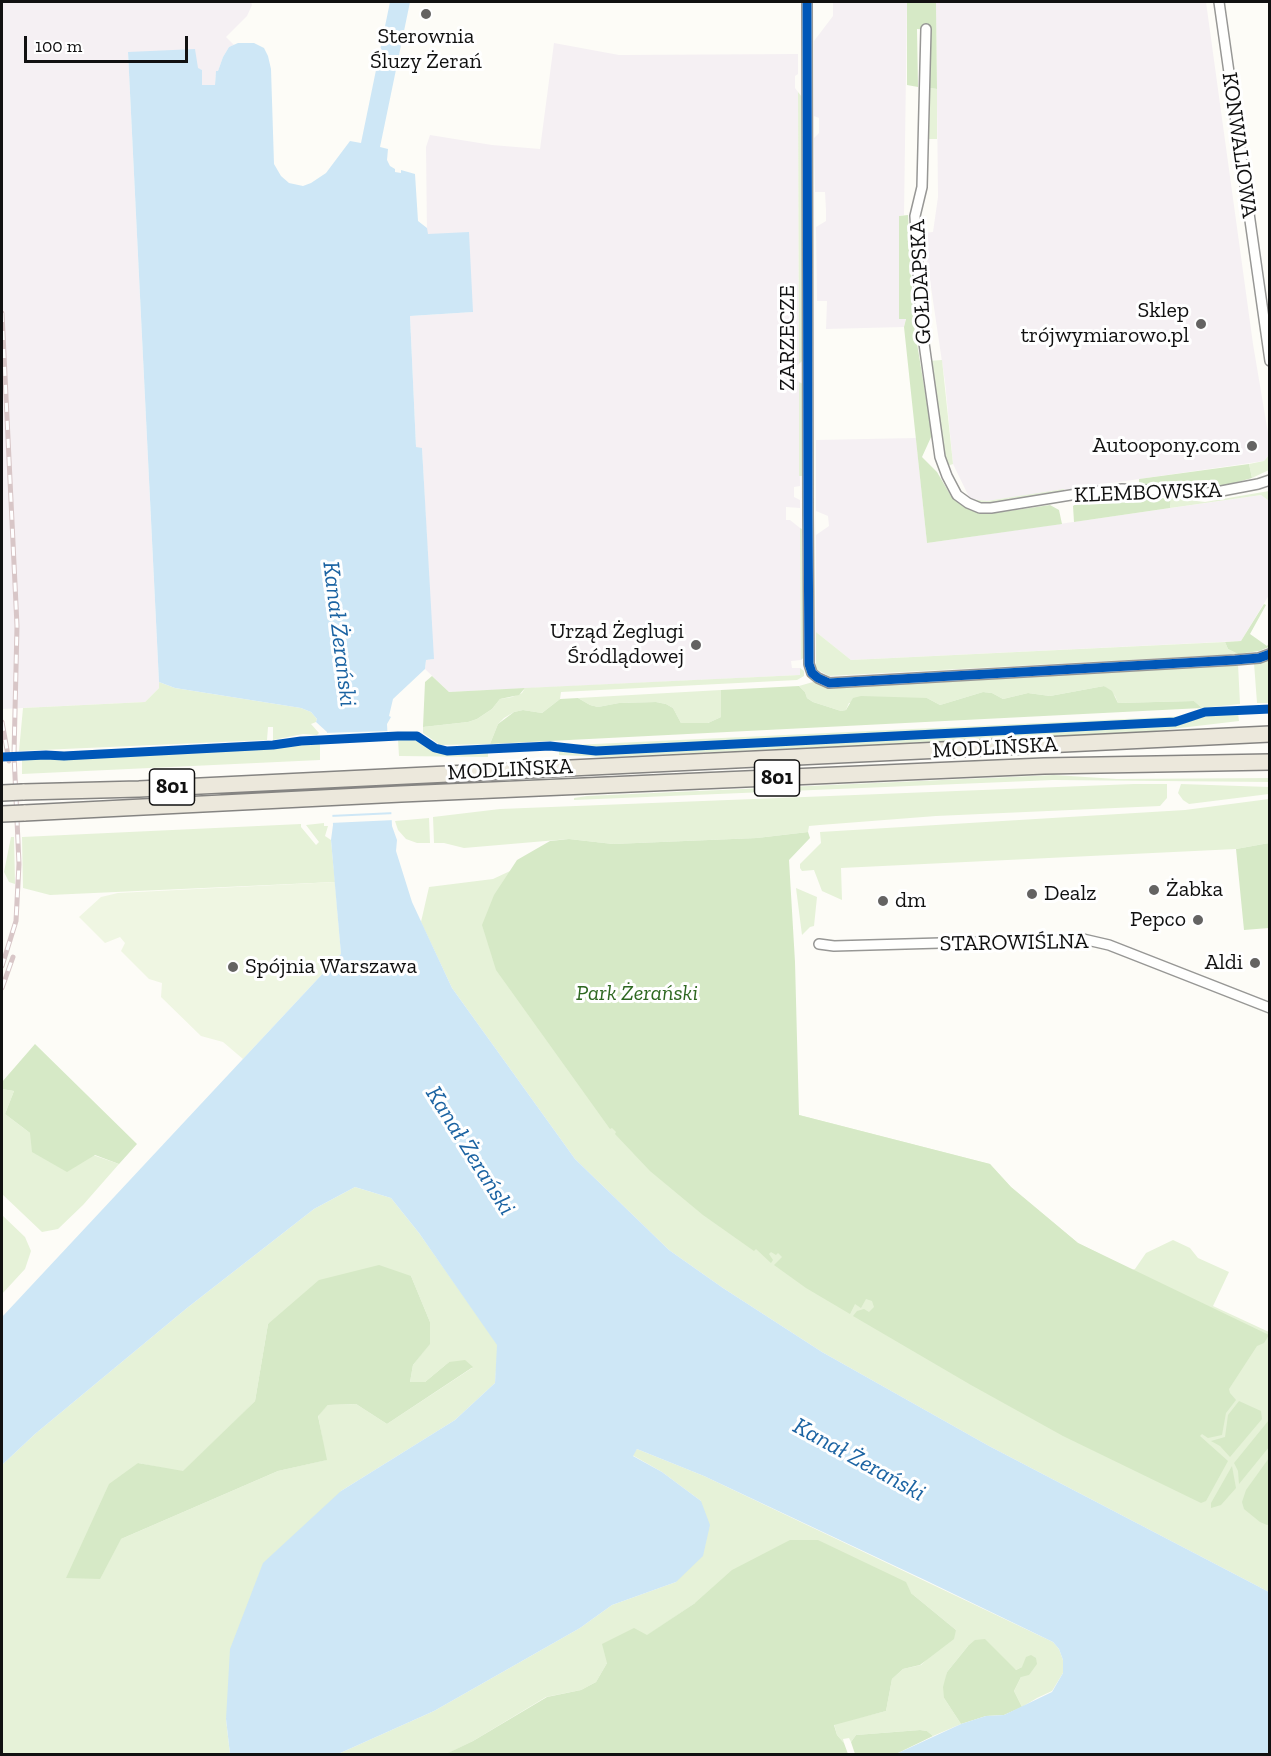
<!DOCTYPE html>
<html>
<head>
<meta charset="utf-8">
<style>
  body { margin:0 }
  #map { position:relative; width:1271px; height:1756px; overflow:hidden; background:#fdfcf7; font-family:"Zilla Slab",serif }
  canvas { display:block }
  .frame { position:absolute; inset:0; border:3px solid #111; pointer-events:none }
  .scale { position:absolute; left:24px; top:36px; width:164px; height:27px; box-sizing:border-box; border:3px solid #111; border-top:0; padding-left:8px; font-size:18px; line-height:21px; white-space:nowrap; color:#111; -webkit-text-stroke:4px #fff; paint-order:stroke }
</style>
</head>
<body>
<div id="map">
<canvas width="1271" height="1756"></canvas>
<div class="frame"></div>
<div class="scale">100 m</div>
</div>
<script>
const ctx = document.querySelector('canvas').getContext('2d');
ctx.lineJoin = 'round';
function paint(path, color) { ctx.fillStyle = color; ctx.fill(path, 'evenodd'); }
const poly = rows => new Path2D(rows.map(r => 'M' + r).join(''));
function stroke(path, color, width, dash) { ctx.strokeStyle = color; ctx.lineWidth = width; ctx.lineCap = dash ? 'butt' : 'round'; ctx.setLineDash(dash || []); ctx.stroke(path); }
function write(font, color, halo, rows, align = 'center') {
  ctx.font = font + ' "Zilla Slab",serif'; ctx.lineWidth = 6; ctx.setLineDash([]); ctx.textBaseline = 'middle'; ctx.strokeStyle = halo; ctx.fillStyle = color; for (const [text, x, y, turn = 0] of rows) {
    ctx.save(); ctx.translate(x, y); ctx.rotate((+turn || 0) * Math.PI / 180); ctx.textAlign = isNaN(turn) ? turn : align; if (halo) ctx.strokeText(text, 0, 0); ctx.fillText(text, 0, 0); ctx.restore();
  }
}
const industrial = poly([
  [2,2,251,2,252,5,247,16,226,37,234,45,229,47,223,57,218,71,216,72,215,85,202,85,202,70,128,52,159,682,159,688,145,702,2,709],
  [833,2,907,2,904,215,899,216,899,318,906,318,904,327,826,329,827,301,817,301,816,227,826,221,826,210,825,192,815,192,814,138,819,133,819,118,814,116,814,41,833,16],
  [936,2,1206,2,1253,344,1269,439,1269,455,1264,461,987,501,970,499,953,464,945,382,923,233,933,232,938,197],
  [554,43,619,55,798,54,798,74,795,76,795,88,798,92,799,364,794,368,794,376,799,382,800,486,794,487,794,497,800,500,800,508,786,507,786,520,790,520,800,528,801,660,791,661,792,668,800,668,801,675,449,692,425,669,426,660,433,659,422,448,416,448,410,316,473,312,427,234,426,147,430,135,492,145,540,149],
  [916,438,927,543,1261,495,1269,501,1269,595,1241,641,851,660,816,632,816,535,829,526,828,516,816,511,816,440]
]);
const green = poly([
  [930,88,937,89,937,139,928,139],
  [798,92,802,97,803,360,799,364],
  [942,360,953,464,947,466,929,361],
  [799,382,803,384,803,476,799,476],
  [1269,455,1269,470,1252,478,1249,464,1264,461],
  [1064,489,1064,492,989,505,970,499,987,501],
  [1269,491,1269,501,1261,495,1170,508,1171,498,1205,502],
  [800,528,802,529,804,632,804,657,801,660],
  [816,632,851,660,1225,642,1228,649,1238,654,829,676,816,669],
  [1269,659,1269,703,1257,703,1254,663],
  [1238,664,1240,704,1202,708,1194,701,1118,703,1115,696,1104,686,1050,696,1028,693,1003,699,992,693,983,692,940,705,927,698,849,703,846,710,841,711,813,702,807,698,805,692,799,686,813,682,829,687],
  [800,668,804,671,804,676,797,680,561,692,560,699,542,713,523,710,514,712,504,718,498,724,490,744,440,745,423,733,423,727,468,722,477,719,492,709,500,699,512,697,522,693,525,688,800,675],
  [159,682,175,688,301,708,311,712,317,719,316,722,311,724,319,733,317,735,303,734,273,740,273,727,268,727,267,740,19,751,23,708,145,702,159,688],
  [721,690,721,717,708,723,681,723,673,708,666,704,656,702,619,703,598,707,590,705,578,698],
  [1238,713,1239,721,1146,732,606,757,559,755,559,751,562,748,594,752,1176,725,1204,715],
  [1188,716,1175,721,594,748,573,745],
  [409,737,416,738,436,751,444,753,488,751,488,757,399,756,398,740,409,739],
  [298,744,320,744,320,760,22,774,22,759,272,749],
  [1054,775,1117,779,1269,778,1270,782,1053,780,574,800,574,798,587,796],
  [1134,784,1167,784,1167,798,1160,806,936,816,820,825,809,826,808,832,757,838,613,844,569,839,464,848,444,843,434,843,433,817,500,809],
  [1181,784,1269,787,1269,794,1189,804,1183,800,1178,793],
  [1269,799,1269,843,1236,849,841,868,842,900,822,891,814,870,802,871,800,868,800,864,821,843,820,832,1185,810],
  [429,818,430,843,417,843,406,839,398,830,395,821],
  [324,823,324,826,328,826,325,836,331,840,335,882,50,895,23,888,22,837,301,824,301,827,316,845,319,842,306,825],
  [11,837,14,837,15,884,9,882,4,872],
  [553,851,792,1111,799,1115,990,1164,1011,1187,1078,1243,1132,1270,1135,1269,1146,1253,1173,1240,1190,1248,1198,1258,1229,1272,1213,1306,1269,1332,1269,1592,989,1446,822,1352,723,1288,669,1250,575,1159,452,988,421,922,429,887,493,879],
  [796,888,817,897,814,926,810,927,802,935],
  [2,1089,14,1091,5,1114,30,1133,119,1164,83,1205,58,1229,42,1232,2,1194],
  [355,1187,391,1198,419,1233,498,1345,495,1383,455,1420,341,1491,226,1719,230,1754,2,1754,2,1465,35,1434,187,1308,314,1209],
  [411,1276,430,1322,430,1343,413,1365,410,1382,425,1382,449,1362,472,1368,387,1424,356,1404,328,1405,318,1415,326,1460,278,1471,121,1539,138,1463,183,1472,255,1401,268,1324],
  [2,1215,25,1237,31,1251,25,1269,2,1294],
  [637,1449,704,1476,1053,1642,1059,1649,1063,1660,1063,1673,1052,1691,1037,1698,1022,1707,1014,1691,1021,1677,1022,1667,1016,1670,968,1646,947,1672,944,1698,961,1724,933,1736,927,1731,920,1730,856,1735,851,1742,849,1738,843,1739,844,1743,837,1735,834,1724,886,1711,892,1679,903,1669,921,1665,956,1630,911,1593,695,1603,607,1663,596,1682,581,1690,546,1697,473,1741,447,1754,338,1754,434,1711,580,1628,612,1605,676,1582,701,1501,662,1472,632,1455]
]);
const forest = poly([
  [907,2,936,2,937,89,930,88,930,30,917,29,918,87,907,85],
  [908,215,914,325,932,435,922,457,937,472,951,496,976,511,995,513,1050,505,1059,510,1062,524,927,543,904,327,906,319,899,319,899,216],
  [1249,464,1252,478,1227,485,1208,487,1139,486,1139,479],
  [1171,498,1170,508,1074,522,1073,506,1080,501],
  [1264,604,1266,605,1250,634,1267,646,1269,643,1269,647,1259,651,1238,654,1228,649,1225,642,1241,641],
  [432,676,449,692,525,688,519,695,500,699,492,709,477,719,468,722,423,727,425,682],
  [799,686,805,692,807,698,813,702,841,711,846,710,853,698,861,696,927,698,940,705,983,692,992,693,1003,699,1028,693,1050,696,1104,686,1112,691,1118,703,1194,701,1202,708,490,744,498,724,514,712,523,710,542,713,560,699,578,698,590,705,598,707,619,703,656,702,666,704,673,708,681,723,708,723,721,717,721,690],
  [808,832,810,838,789,860,795,962,799,1115,990,1164,1011,1187,1078,1243,1269,1335,1264,1343,1257,1346,1229,1389,1230,1393,1236,1400,1226,1413,1222,1435,1208,1438,1202,1434,1200,1436,1228,1461,1206,1501,1201,1503,1063,1436,971,1385,853,1316,857,1311,864,1309,869,1312,874,1307,872,1301,866,1299,861,1308,855,1304,850,1314,806,1288,774,1265,782,1257,778,1253,776,1255,771,1252,769,1254,773,1260,771,1263,756,1249,754,1251,703,1215,650,1171,615,1134,616,1132,612,1128,610,1129,496,970,482,925,494,895,517,860,550,841,569,839,613,844,757,838],
  [1269,843,1269,928,1244,930,1236,849],
  [35,1044,137,1144,119,1164,95,1155,67,1172,32,1152,30,1133,5,1114,14,1091,2,1089,2,1082],
  [379,1265,411,1276,430,1322,430,1344,413,1365,410,1382,425,1382,449,1362,465,1360,473,1367,387,1424,356,1404,328,1405,318,1416,327,1460,278,1471,121,1539,100,1579,66,1578,109,1484,138,1463,183,1471,255,1401,268,1324,319,1280],
  [1239,1401,1261,1411,1262,1419,1230,1457,1220,1446,1211,1441,1225,1437,1228,1415],
  [1269,1420,1269,1447,1239,1484,1238,1471,1234,1463],
  [1269,1458,1270,1524,1267,1525,1260,1522,1244,1509,1242,1502,1246,1490],
  [1232,1466,1236,1488,1221,1505,1211,1508,1211,1503],
  [790,1540,818,1540,906,1582,911,1593,956,1630,954,1639,920,1665,903,1669,892,1679,886,1711,834,1725,837,1735,844,1743,848,1754,446,1754,473,1741,547,1697,581,1690,596,1682,607,1663,602,1644,634,1628,647,1635,695,1603,732,1570],
  [985,1639,1016,1670,1022,1667,1026,1657,1031,1655,1036,1658,1037,1664,1029,1675,1021,1677,1014,1691,1022,1707,1004,1715,986,1716,961,1724,944,1698,943,1687,947,1672,968,1646,975,1640],
  [920,1730,927,1731,933,1736,896,1754,855,1754,851,1742,856,1735]
]);
const pitch = poly([
  [335,882,341,954,243,1059,223,1042,201,1036,161,997,162,983,149,979,121,951,125,943,120,937,105,943,79,917,101,897,118,893]
]);
const water = poly([
  [390,2,410,2,380,147,388,149,387,160,390,166,395,169,395,172,401,173,401,170,415,174,418,221,427,228,428,234,469,232,473,312,410,316,416,447,422,448,434,659,426,660,425,669,393,699,389,716,391,717,387,724,392,826,397,840,396,851,412,902,452,988,575,1159,669,1250,723,1288,822,1352,989,1446,1269,1592,1269,1754,896,1754,961,1724,986,1716,1004,1715,1052,1692,1063,1673,1063,1660,1059,1649,1053,1642,927,1581,704,1476,637,1449,633,1456,662,1472,701,1501,710,1525,703,1556,676,1582,612,1605,580,1628,434,1711,338,1754,230,1754,226,1719,230,1649,263,1563,341,1491,455,1420,495,1383,497,1345,419,1233,391,1198,355,1187,314,1209,187,1308,35,1434,2,1465,2,1317,341,954,331,840,333,825,327,732,316,722,317,719,311,712,301,708,175,688,159,682,128,52,195,49,198,68,202,70,202,85,215,85,216,71,218,71,223,57,229,47,238,43,254,43,264,48,268,56,271,69,274,164,281,176,289,183,303,186,311,183,326,173,350,141,361,143]
]);
const pier = poly([
  [390,731,391,739,324,742,323,733],
  [391,740,393,784,328,787,325,744],
  [393,785,395,812,330,815,328,788],
  [395,814,395,820,330,823,330,817]
]);
const minor = poly([
  [807,2,808,514,809,664,812,673,818,678,829,683,1235,660,1259,658,1270,654],
  [1219,2,1270,361],
  [926,29,922,187,915,216,921,322,940,457,947,476,957,495,968,503,980,508,991,508,1083,493,1122,489,1211,493,1258,484,1270,480],
  [819,944,834,946,1083,939,1109,945,1270,1008]
]);
const primary = poly([
  [23,792,139,789,1270,734],
  [24,813,401,794,1044,766,1270,762]
]);
const rail = poly([
  [2,313,17,626,14,754,19,864,16,921,2,966],
  [2,722,9,761],
  [2,988,13,957]
]);
const primaryBridge = poly([
  [2,793,23,792],
  [2,814,24,813]
]);
const cycleway = poly([
  [807,2,808,514,809,664,812,673,818,678,829,683,1235,660,1259,658,1270,654],
  [2,757,46,755,64,756,273,745,301,741,398,736,417,736,435,748,447,751,550,746,596,751,1175,722,1205,712,1270,709]
]);
const markers = [
  [426,14,6,"#646362"],
  [1201,324,6,"#646362"],
  [1252,446,6,"#646362"],
  [696,645,6,"#646362"],
  [1154,890,6,"#646362"],
  [1032,894,6,"#646362"],
  [883,901,6,"#646362"],
  [1198,920,6,"#646362"],
  [1255,963,6,"#646362"],
  [233,967,6,"#646362"]
];
const shields = [
  [777,778,45],
  [172,787,45]
];
const shieldNames = [
  ["801",777,778],
  ["801",172,787]
];
const poiNames = [
  ["Sterownia",426,37,"center"],
  ["Śluzy Żerań",426,62,"center"],
  ["Sklep",1189,311],
  ["trójwymiarowo.pl",1189,336],
  ["Autoopony.com",1240,446],
  ["Urząd Żeglugi",684,632],
  ["Śródlądowej",684,657],
  ["Żabka",1166,890,"left"],
  ["Dealz",1044,894,"left"],
  ["dm",895,901,"left"],
  ["Pepco",1186,920],
  ["Aldi",1243,963],
  ["Spójnia Warszawa",245,967,"left"]
];
const streetNames = [
  ["KONWALIOWA",1239,145,82],
  ["GOŁDAPSKA",921,282,-93],
  ["ZARZECZE",788,338,-90],
  ["KLEMBOWSKA",1148,493,-2],
  ["MODLIŃSKA",995,748,-3],
  ["MODLIŃSKA",510,770,-3],
  ["STAROWIŚLNA",1014,943,-1]
];
const parkNames = [
  ["Park Żerański",637,994]
];
const waterNames = [
  ["Kanał Żerański",339,634,83],
  ["Kanał Żerański",470,1151,58],
  ["Kanał Żerański",859,1460,29]
];
paint(industrial, '#f5f0f3');
paint(green, '#e6f2d8');
paint(forest, '#d6e9c6');
paint(pitch, '#eff6e2');
paint(water, '#cee7f6');
paint(pier, '#fdfcf7');
stroke(minor, '#979795', 12);
stroke(primary, '#858482', 18);
stroke(minor, '#fffffe', 9);
stroke(primary, '#ece8dc', 15);
stroke(rail, '#d8c6c7', 5);
stroke(rail, '#fff', 3, [9]);
stroke(primaryBridge, '#858482', 18, []);
stroke(primaryBridge, '#ece8dc', 15);
stroke(cycleway, '#0057b8', 9);
for (const [x, y, r, color] of markers) { const dot = new Path2D(); dot.arc(x, y, r, 0, 2 * Math.PI); ctx.fillStyle = color; ctx.fill(dot); stroke(dot, '#fff', 2); }
for (const [x, y, w] of shields) { const box = new Path2D(); box.roundRect(x - w / 2, y - 18, w, 36, 4.5); ctx.fillStyle = '#fff'; ctx.fill(box); stroke(box, '#111', 1.5); }
write('bold 21px', '#111', null, shieldNames);
write('22px', '#111', '#fff', poiNames, 'right');
write('22px', '#111', '#fff', streetNames);
write('italic 22px', '#2e6821', '#fff', parkNames);
write('italic 24px', '#1b63a2', '#fff', waterNames);
</script>
</body>
</html>
